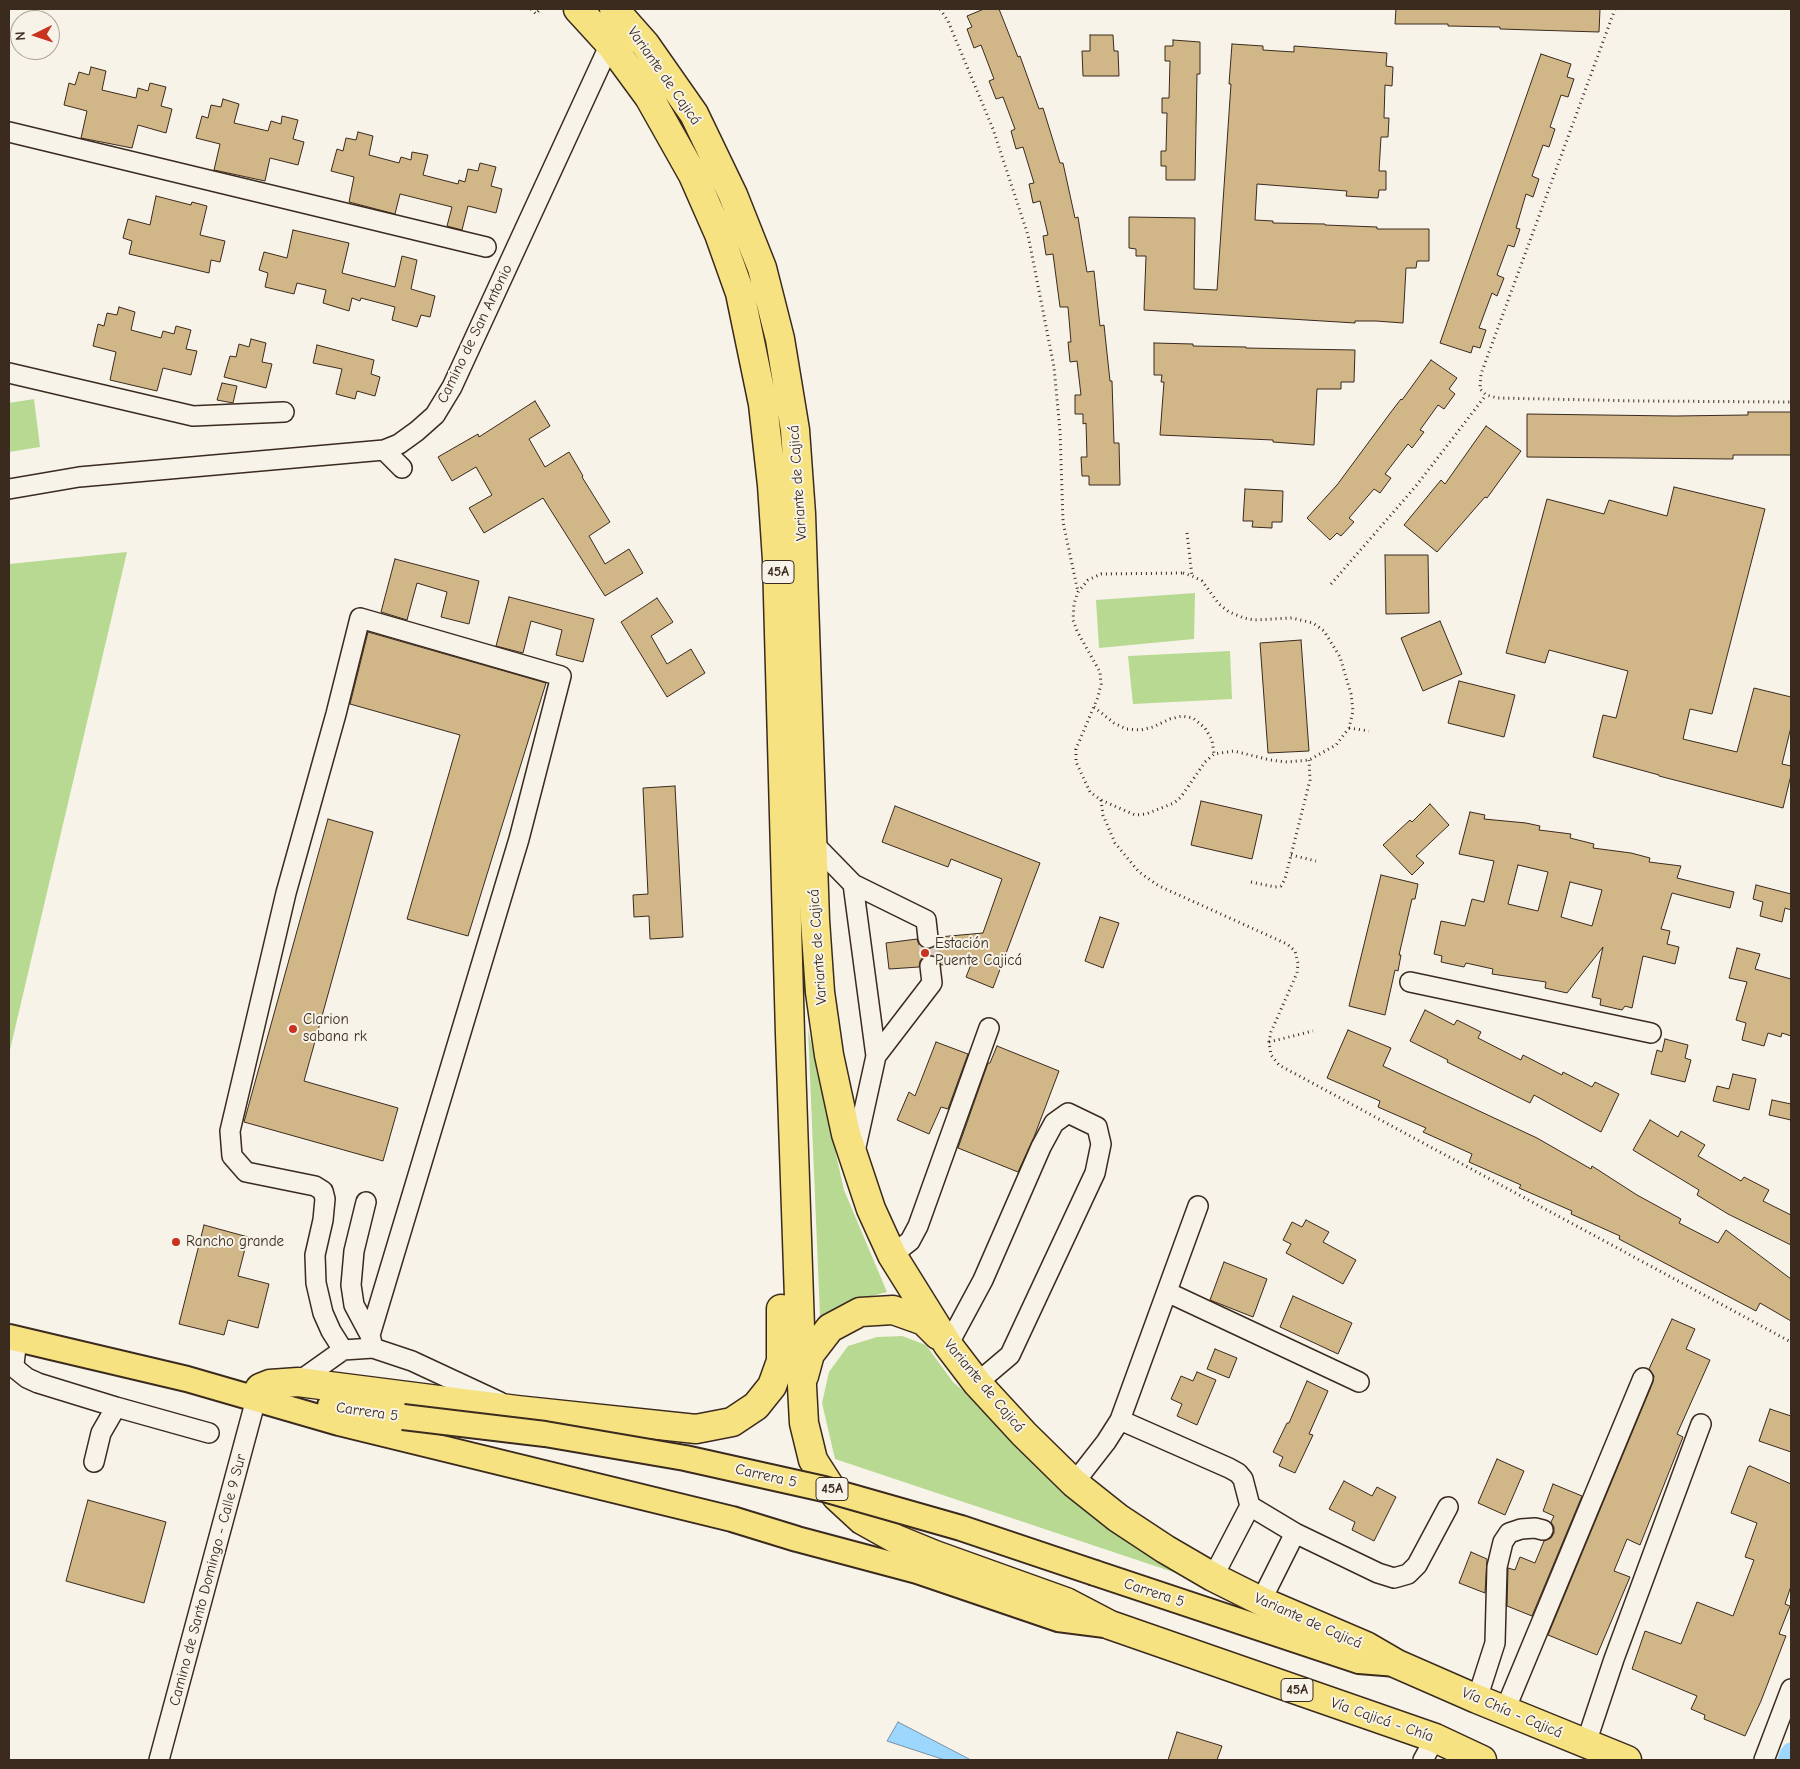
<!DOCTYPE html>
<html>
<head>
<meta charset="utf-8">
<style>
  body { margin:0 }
  #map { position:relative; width:1800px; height:1769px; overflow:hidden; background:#f7f3e8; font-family:"Comic Neue",sans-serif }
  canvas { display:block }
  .frame { position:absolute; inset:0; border:10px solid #3b2a1e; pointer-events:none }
  .north { position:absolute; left:10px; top:10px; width:50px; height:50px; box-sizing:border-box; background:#f7f3e8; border:1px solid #aca397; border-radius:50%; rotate:266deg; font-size:14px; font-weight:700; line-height:20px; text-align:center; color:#3b2a1e }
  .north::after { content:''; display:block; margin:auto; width:18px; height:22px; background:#c8321e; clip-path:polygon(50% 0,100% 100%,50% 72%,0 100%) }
</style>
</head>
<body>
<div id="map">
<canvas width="1800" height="1769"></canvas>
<div class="frame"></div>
<div class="north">N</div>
</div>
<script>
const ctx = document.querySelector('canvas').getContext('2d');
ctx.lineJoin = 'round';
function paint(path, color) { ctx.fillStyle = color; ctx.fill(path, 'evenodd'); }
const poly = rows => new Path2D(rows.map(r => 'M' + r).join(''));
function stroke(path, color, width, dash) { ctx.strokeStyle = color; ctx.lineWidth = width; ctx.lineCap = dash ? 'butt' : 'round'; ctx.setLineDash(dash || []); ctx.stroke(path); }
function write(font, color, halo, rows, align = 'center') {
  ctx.font = font + ' "Comic Neue",sans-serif'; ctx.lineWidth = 4; ctx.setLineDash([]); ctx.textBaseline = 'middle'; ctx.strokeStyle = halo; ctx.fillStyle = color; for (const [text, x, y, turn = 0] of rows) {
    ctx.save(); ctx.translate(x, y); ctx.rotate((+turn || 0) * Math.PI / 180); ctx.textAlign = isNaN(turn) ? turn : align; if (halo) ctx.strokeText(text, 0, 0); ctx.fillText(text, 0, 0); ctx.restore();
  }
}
const green = poly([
  [34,399,40,447,9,452,9,403],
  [127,552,9,1054,9,564],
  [1195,593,1194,639,1099,648,1096,600],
  [1230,651,1232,699,1133,704,1128,656],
  [808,1029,844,1190,887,1292,849,1302,820,1316],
  [902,1336,926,1345,953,1382,1182,1575,835,1459,822,1403,829,1372,848,1346,877,1337]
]);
const water = poly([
  [898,1722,971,1760,945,1760,887,1741,898,1722]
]);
const canal = poly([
  [1788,1760,1791,1753]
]);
const building = poly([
  [984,9,999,9,1018,57,1020,56,1039,109,1043,108,1060,163,1063,163,1075,218,1078,217,1087,272,1094,271,1100,326,1104,325,1110,381,1112,381,1114,443,1119,443,1120,485,1089,485,1089,476,1082,476,1081,457,1087,457,1086,423,1083,424,1083,414,1075,414,1075,395,1081,395,1077,361,1070,362,1068,342,1071,342,1068,307,1060,307,1053,254,1046,255,1043,236,1048,235,1040,201,1033,203,1029,184,1034,183,1023,147,1016,149,1011,131,1015,129,1003,97,996,99,989,81,994,79,981,45,974,48,967,29,972,27,967,16,984,9],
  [1396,9,1600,9,1599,32,1500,29,1500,27,1448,26,1448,24,1395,24,1396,9],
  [1090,35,1113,35,1114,51,1118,51,1119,76,1083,76,1082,51,1090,51,1090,35],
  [1173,40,1200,42,1200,74,1197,74,1195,180,1166,180,1166,166,1161,166,1161,151,1166,151,1167,113,1162,113,1162,98,1169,98,1170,61,1165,61,1165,46,1173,46,1173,40],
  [1232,44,1263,46,1263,50,1294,52,1294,46,1387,53,1386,66,1393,67,1392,86,1385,85,1384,118,1389,118,1388,137,1381,137,1379,171,1386,171,1386,190,1379,190,1378,198,1346,196,1347,191,1257,184,1255,220,1273,221,1273,223,1325,224,1325,225,1377,227,1377,229,1429,229,1429,261,1417,261,1416,268,1406,268,1403,323,1376,321,1355,321,1355,323,1144,310,1146,256,1136,256,1136,249,1129,248,1129,217,1195,218,1194,289,1217,290,1231,84,1229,84,1232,44],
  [1541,54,1571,64,1567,77,1574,79,1568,97,1561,95,1550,127,1555,129,1549,147,1543,145,1532,176,1539,179,1533,197,1526,194,1516,228,1520,229,1514,247,1508,245,1497,275,1504,278,1497,296,1492,293,1479,328,1486,330,1480,348,1473,346,1471,353,1440,343,1541,54],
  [91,67,106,71,102,90,136,98,138,88,148,91,150,83,166,87,161,106,172,109,166,133,138,125,132,148,81,138,87,111,64,105,69,83,75,85,79,72,89,75,91,67],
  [223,99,239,104,234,123,268,131,271,121,281,124,282,116,298,120,293,139,304,142,298,165,270,158,265,181,214,170,220,144,196,138,202,116,208,118,211,105,221,107,223,99],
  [358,132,373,136,369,155,399,163,401,157,411,160,412,152,428,155,423,175,458,184,459,180,465,182,468,169,478,171,480,163,496,167,491,186,502,189,496,213,468,206,462,230,447,226,452,207,400,194,395,214,349,202,354,177,331,171,337,149,343,151,346,138,356,140,358,132],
  [156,196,191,205,192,202,207,206,200,235,225,241,220,262,211,260,209,273,129,254,132,241,123,238,128,219,150,225,156,196],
  [293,230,349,243,342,273,395,287,402,256,417,260,411,289,435,296,430,317,421,315,417,327,392,320,395,307,361,298,360,301,352,298,349,311,323,303,326,290,297,283,294,294,265,287,268,273,259,270,264,252,287,258,293,230],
  [119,307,135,312,131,330,161,338,163,331,174,334,176,326,191,330,186,349,197,351,191,375,163,368,157,391,110,380,116,352,93,346,98,324,104,326,107,313,117,315,119,307],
  [251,339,266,343,262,362,272,364,266,388,224,377,230,356,236,357,239,344,249,347,251,339],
  [1154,343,1193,344,1193,346,1246,347,1246,348,1355,350,1354,382,1341,382,1341,389,1317,389,1314,445,1273,442,1273,440,1160,435,1164,382,1161,382,1162,375,1154,375,1154,343],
  [317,345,374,360,371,374,380,377,375,396,357,391,355,399,336,394,342,369,313,363,317,345],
  [1431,360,1457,378,1449,389,1455,394,1444,409,1438,405,1420,430,1424,432,1412,448,1408,444,1385,474,1391,478,1380,493,1374,489,1349,518,1354,522,1341,536,1337,533,1330,540,1307,518,1337,485,1391,412,1401,399,1402,400,1431,360],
  [222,383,237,386,233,403,217,400,222,383],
  [535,401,550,426,529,439,545,467,569,452,583,476,582,477,610,522,589,536,605,564,629,549,643,573,605,596,543,498,484,533,469,508,492,495,476,467,452,481,438,457,478,434,479,437,535,401],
  [1748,412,1791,412,1791,455,1733,455,1733,459,1527,457,1527,414,1675,416,1748,415,1748,412],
  [1486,426,1521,451,1487,498,1485,497,1437,552,1404,525,1441,480,1445,484,1486,426],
  [1674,487,1765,509,1712,714,1690,709,1683,739,1737,752,1754,688,1791,697,1791,727,1782,764,1791,766,1791,775,1783,808,1659,776,1659,775,1593,757,1603,715,1616,718,1628,671,1549,650,1545,663,1506,653,1547,499,1604,514,1609,500,1667,516,1674,487],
  [1245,489,1283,491,1282,522,1272,522,1272,528,1252,527,1253,521,1243,521,1245,489],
  [1385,555,1428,555,1429,613,1386,614,1385,555],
  [395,559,479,581,469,624,441,617,447,592,417,583,407,620,381,612,395,559],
  [509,597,594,619,583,662,556,655,562,630,531,621,523,653,496,646,509,597],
  [657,598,673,622,651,636,667,664,691,649,705,673,667,697,621,622,657,598],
  [1440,621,1462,674,1423,691,1401,638,1440,621],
  [368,632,546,683,468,936,407,919,460,735,350,704,368,632],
  [1301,640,1309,751,1268,753,1260,643,1301,640],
  [1459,681,1515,695,1504,737,1448,723,1459,681],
  [675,786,683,937,650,939,649,916,634,917,633,895,648,894,643,788,675,786],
  [1201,801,1262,815,1252,859,1191,845,1201,801],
  [1430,804,1449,825,1416,856,1424,863,1412,875,1383,845,1410,820,1412,822,1430,804],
  [895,806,1040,863,993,988,966,977,972,962,941,965,939,959,935,956,929,955,923,957,920,961,919,967,889,969,886,943,917,939,919,945,929,949,935,947,938,942,939,937,983,933,1002,879,951,859,948,867,882,842,895,806],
  [1470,812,1485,815,1484,819,1526,823,1540,826,1539,830,1571,834,1570,838,1594,844,1593,848,1631,853,1650,858,1649,862,1681,866,1677,878,1734,892,1730,908,1672,893,1661,929,1670,931,1667,944,1679,947,1675,964,1643,956,1632,1008,1625,1006,1622,1010,1600,1005,1601,999,1592,997,1603,947,1567,993,1545,988,1546,982,1492,974,1493,969,1466,963,1464,967,1441,962,1442,956,1434,954,1441,921,1465,926,1472,899,1484,902,1494,861,1459,854,1470,812],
  [1518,865,1548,872,1538,911,1508,904,1518,865],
  [1570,882,1602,890,1592,926,1561,917,1570,882],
  [328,819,373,832,304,1081,398,1108,383,1161,244,1122,328,819],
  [1381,875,1418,884,1415,899,1412,899,1399,955,1401,955,1398,971,1395,970,1385,1015,1349,1006,1381,875],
  [1756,885,1791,894,1791,910,1785,908,1782,922,1760,916,1763,902,1753,899,1756,885],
  [1100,917,1119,923,1103,968,1085,961,1100,917],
  [1737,948,1760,954,1755,969,1791,979,1791,1036,1782,1033,1781,1037,1768,1033,1764,1046,1742,1040,1746,1023,1736,1020,1747,982,1729,978,1737,948],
  [1425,1010,1454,1025,1457,1020,1481,1032,1478,1038,1521,1060,1523,1055,1562,1075,1563,1072,1592,1087,1595,1082,1619,1094,1601,1132,1534,1095,1530,1103,1447,1062,1448,1060,1410,1041,1425,1010],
  [1348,1030,1391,1048,1383,1066,1537,1138,1591,1169,1592,1166,1637,1195,1681,1219,1679,1223,1718,1243,1726,1230,1791,1279,1791,1321,1760,1303,1756,1311,1619,1239,1620,1236,1571,1214,1572,1211,1519,1188,1521,1185,1469,1162,1472,1154,1423,1132,1426,1128,1378,1107,1380,1101,1327,1078,1348,1030],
  [1665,1039,1688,1045,1685,1058,1691,1060,1685,1082,1651,1074,1657,1050,1662,1052,1665,1039],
  [936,1042,968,1054,948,1109,941,1107,929,1134,897,1120,909,1092,915,1096,936,1042],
  [997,1046,1059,1071,1034,1137,1018,1172,958,1148,988,1063,990,1063,997,1046],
  [1733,1074,1756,1079,1749,1110,1713,1101,1717,1086,1729,1089,1733,1074],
  [1772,1100,1791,1104,1791,1120,1769,1115,1772,1100],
  [1650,1120,1678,1137,1681,1131,1705,1145,1698,1156,1741,1181,1744,1177,1769,1190,1763,1201,1791,1215,1791,1245,1728,1214,1697,1195,1699,1190,1633,1150,1650,1120],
  [1306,1220,1329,1232,1323,1242,1356,1260,1343,1284,1286,1253,1291,1244,1283,1240,1292,1222,1302,1227,1306,1220],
  [204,1225,248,1237,238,1276,269,1284,258,1328,228,1320,224,1335,179,1324,204,1225],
  [1224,1262,1267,1279,1253,1317,1210,1300,1224,1262],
  [1293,1296,1352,1323,1338,1354,1280,1327,1293,1296],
  [1672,1319,1695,1329,1686,1349,1710,1360,1677,1434,1683,1437,1640,1545,1627,1539,1614,1571,1630,1577,1597,1655,1548,1635,1653,1382,1654,1376,1649,1369,1672,1319],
  [1215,1349,1237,1358,1229,1378,1207,1369,1215,1349],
  [1197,1372,1216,1380,1197,1425,1177,1416,1182,1404,1171,1399,1181,1376,1193,1381,1197,1372],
  [1307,1381,1328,1391,1309,1434,1313,1435,1295,1473,1279,1466,1283,1457,1273,1452,1287,1423,1289,1423,1307,1381],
  [1770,1409,1791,1416,1791,1452,1759,1441,1770,1409],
  [1497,1459,1524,1471,1505,1515,1478,1503,1497,1459],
  [1750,1466,1791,1484,1791,1586,1785,1604,1790,1606,1779,1634,1786,1636,1761,1701,1745,1736,1704,1719,1705,1715,1691,1709,1697,1696,1632,1669,1645,1631,1681,1644,1697,1602,1733,1616,1754,1560,1745,1557,1757,1523,1731,1513,1748,1467,1750,1466],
  [1344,1481,1372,1496,1377,1487,1396,1497,1374,1541,1352,1530,1355,1522,1329,1509,1344,1481],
  [1553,1484,1582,1496,1532,1616,1507,1606,1508,1568,1515,1570,1520,1557,1535,1563,1544,1541,1551,1538,1554,1533,1554,1527,1551,1522,1554,1516,1543,1511,1553,1484],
  [88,1500,166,1522,144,1603,66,1581,88,1500],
  [1471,1552,1487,1559,1485,1593,1459,1583,1471,1552],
  [1177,1732,1222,1746,1217,1760,1168,1760,1177,1732]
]);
const minorTunnel = poly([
  [928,938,930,966]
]);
const path = poly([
  [531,9,536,14,540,9],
  [940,9,948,21,993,129,1028,235,1054,367,1060,431,1063,522,1078,592],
  [1615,9,1481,374,1480,389,1486,395,1498,398,1640,401,1791,402],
  [1187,533,1192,576],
  [1183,573,1192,576,1202,581,1219,604,1229,612,1244,618,1254,620,1292,618,1313,623,1324,631,1340,657,1351,694,1353,711,1349,728,1336,745,1309,760,1287,762,1270,760,1234,751,1214,754,1205,762,1181,797,1174,803,1146,814,1135,815,1101,800,1090,792,1076,762,1076,749,1098,697,1101,684,1100,672,1077,631,1073,620,1074,604,1078,592,1088,580,1101,574,1183,573],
  [1331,584,1416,486,1486,395],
  [1094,707,1114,723,1126,729,1141,730,1153,727,1170,719,1182,716,1193,718,1205,728,1212,740,1214,754],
  [1349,728,1369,731],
  [1101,800,1103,815,1115,843,1139,872,1159,886,1287,944,1295,951,1298,963,1297,973,1271,1032,1269,1042,1271,1055,1279,1065,1791,1342],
  [1291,855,1316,861],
  [1251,882,1275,887,1281,886,1285,879,1310,780,1309,760],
  [1269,1042,1313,1031]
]);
const minor = poly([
  [9,132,486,247],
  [9,373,193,416,284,412],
  [384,450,402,468],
  [9,489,79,477,384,450,399,444,417,431,435,415,452,387,610,44],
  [812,842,853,884,876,1056,854,1156],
  [853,884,926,920,928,938],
  [1410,982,1651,1033],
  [876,1056,932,983,930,966],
  [366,1202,354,1251,351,1285,354,1305,370,1335],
  [892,1255,910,1241,918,1226,989,1028],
  [1167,1292,1359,1382],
  [17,1339,14,1364,17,1370,27,1378,38,1383,116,1407,101,1433,94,1462],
  [948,1345,983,1280,1041,1147,1054,1123,1068,1113,1097,1127,1101,1144,1095,1173,1010,1355,977,1383],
  [343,1350,331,1331,323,1313,316,1283,315,1255,323,1220,325,1199,323,1191,315,1186,246,1172,232,1156,230,1131,286,893,336,714,360,618,561,676,519,839,370,1335,373,1348],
  [298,1382,343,1350,373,1348,412,1361,500,1402],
  [116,1407,209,1433],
  [1120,1420,1229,1468,1238,1473,1243,1479,1250,1506,1213,1577],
  [1074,1483,1106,1442,1120,1420,1198,1206],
  [1250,1506,1295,1533,1378,1573,1394,1578,1408,1574,1417,1565,1448,1507],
  [1261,1601,1295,1533],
  [1477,1699,1495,1643,1497,1567,1503,1542,1509,1533,1521,1529,1535,1528,1543,1530],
  [1505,1710,1643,1378],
  [1586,1743,1614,1659,1701,1424],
  [159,1760,256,1399],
  [1423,1760,1435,1738],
  [1764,1760,1791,1689]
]);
const major = poly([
  [9,1337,187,1379,339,1423,732,1519,797,1539,917,1571,1058,1619,1105,1625],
  [330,1406,403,1417],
  [1095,1573,1359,1661,1397,1664]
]);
const highway = poly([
  [578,9,610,44,649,97,693,175,719,234,740,293,763,404,772,485,777,560,790,1034,802,1386,804,1423,813,1460,836,1496,862,1520,896,1539,935,1555,1066,1602,1110,1625,1435,1738,1482,1760],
  [614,9,645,44,694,114,733,195,762,268,780,339,795,430,801,514,815,920,820,992,829,1055,846,1134,871,1209,892,1255,948,1345,977,1383,1024,1434,1074,1483,1118,1518,1165,1549,1213,1577,1261,1601,1366,1646,1397,1664,1477,1699,1627,1760],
  [804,1376,810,1354,830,1328,860,1312,893,1310,924,1321,938,1335],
  [256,1395,260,1388,270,1384,298,1382,517,1410,696,1429,732,1422,756,1406,772,1386,781,1361,781,1309]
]);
const majorBridge = poly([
  [403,1417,545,1434,685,1458,824,1489,961,1528,1095,1573]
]);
const markers = [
  [925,953,5,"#c8321e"],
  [293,1029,5,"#c8321e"],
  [176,1242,5,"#c8321e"]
];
const shields = [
  [778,572,32],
  [832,1489,32],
  [1297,1690,32]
];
const shieldNames = [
  ["45A",778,572],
  ["45A",832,1489],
  ["45A",1297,1690]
];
const streetNames = [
  ["Variante de Cajicá",664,76,55],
  ["Camino de San Antonio",475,334,-64],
  ["Variante de Cajicá",798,483,-94],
  ["Variante de Cajicá",818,947,-94],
  ["Variante de Cajicá",984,1386,50],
  ["Carrera 5",367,1412,8],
  ["Carrera 5",766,1476,13],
  ["Camino de Santo Domingo - Calle 9 Sur",208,1580,-75],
  ["Carrera 5",1154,1593,18],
  ["Variante de Cajicá",1308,1621,24],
  ["Vía Chía - Cajicá",1512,1713,23],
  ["Vía Cajicá - Chía",1382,1720,19]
];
const poiNames = [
  ["Estación",935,944],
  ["Puente Cajicá",935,961],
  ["Clarion",303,1020],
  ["sabana rk",303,1037],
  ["Rancho grande",186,1242]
];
paint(green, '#b8d992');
paint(water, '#9dd7fd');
stroke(water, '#7692a4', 1);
stroke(canal, '#9dd7fd', 21);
paint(building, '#d1b687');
stroke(building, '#3b2a1e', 1);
stroke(minorTunnel, '#d1cbc0', 19, [19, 9]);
stroke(minor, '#3b2a1e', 22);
stroke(major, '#3b2a1e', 28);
stroke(highway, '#3b2a1e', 31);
stroke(path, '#3b2a1e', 3, [1, 4]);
stroke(minor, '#f7f3e8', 19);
stroke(major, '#f6e281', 24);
stroke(highway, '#f6e281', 28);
stroke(majorBridge, '#3b2a1e', 28, []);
stroke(majorBridge, '#f6e281', 24);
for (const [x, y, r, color] of markers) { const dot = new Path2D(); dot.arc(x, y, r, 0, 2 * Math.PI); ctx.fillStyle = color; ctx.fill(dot); stroke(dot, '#f7f3e8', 2); }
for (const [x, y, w] of shields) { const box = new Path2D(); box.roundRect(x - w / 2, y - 11.5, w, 23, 4); ctx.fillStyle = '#f7f3e8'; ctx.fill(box); stroke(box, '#3b2a1e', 1); }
write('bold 14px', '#3b2a1e', null, shieldNames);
write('15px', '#3b2a1e', '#f7f3e8', streetNames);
write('15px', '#3b2a1e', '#f7f3e8', poiNames, 'left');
</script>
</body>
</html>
